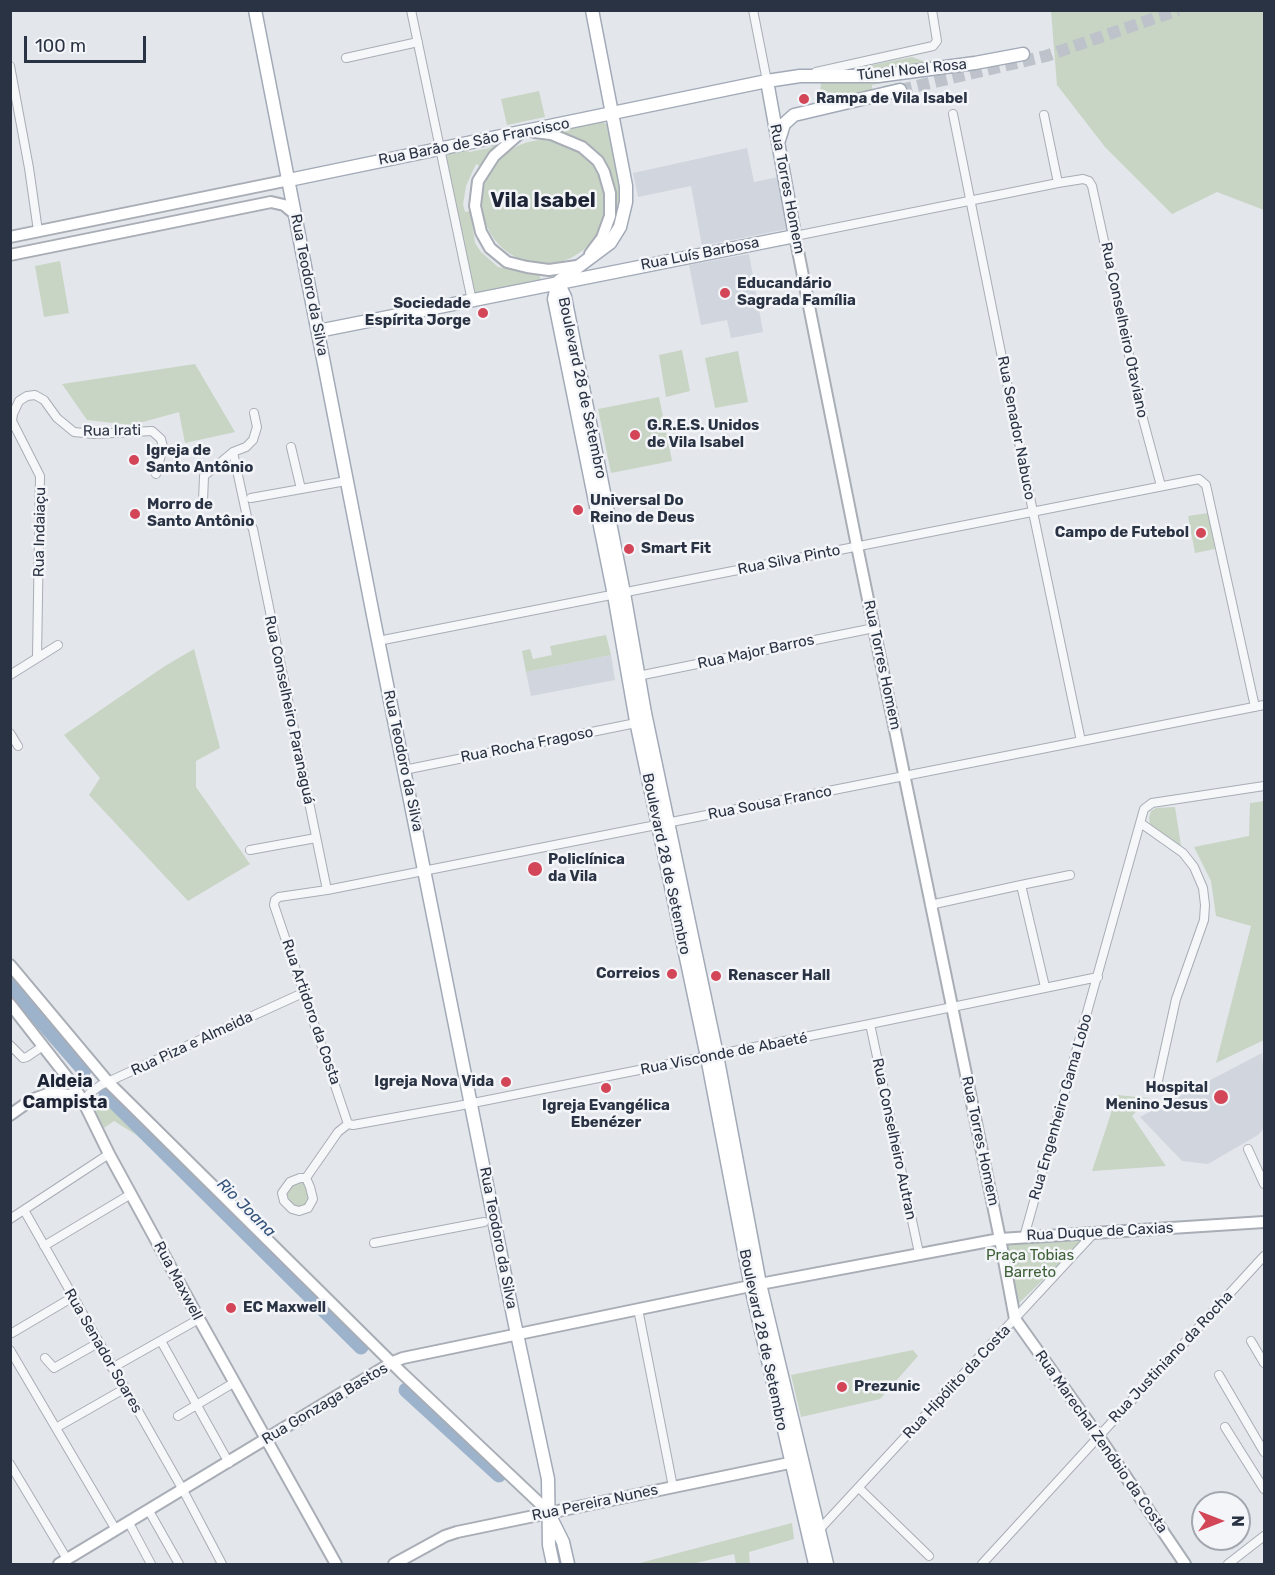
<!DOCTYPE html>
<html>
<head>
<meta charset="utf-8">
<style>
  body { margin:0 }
  #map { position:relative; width:1275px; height:1575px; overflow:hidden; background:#e3e6eb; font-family:Rubik,sans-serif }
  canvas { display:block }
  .frame { position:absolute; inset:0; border:12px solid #2a3344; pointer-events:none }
  .north { position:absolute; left:1191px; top:1491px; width:60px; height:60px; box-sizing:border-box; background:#f3f5f8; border:2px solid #a3a7b0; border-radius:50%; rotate:90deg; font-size:16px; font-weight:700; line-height:24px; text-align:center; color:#2a3344 }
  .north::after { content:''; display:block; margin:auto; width:21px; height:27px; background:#d24658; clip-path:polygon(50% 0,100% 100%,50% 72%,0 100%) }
  .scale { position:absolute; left:24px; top:36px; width:122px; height:27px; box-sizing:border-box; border:3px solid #2a3344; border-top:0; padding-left:8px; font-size:18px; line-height:21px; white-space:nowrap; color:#2a3344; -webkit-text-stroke:4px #f3f5f8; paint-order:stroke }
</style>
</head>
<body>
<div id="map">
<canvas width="1275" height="1575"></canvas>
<div class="frame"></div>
<div class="north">N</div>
<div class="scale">100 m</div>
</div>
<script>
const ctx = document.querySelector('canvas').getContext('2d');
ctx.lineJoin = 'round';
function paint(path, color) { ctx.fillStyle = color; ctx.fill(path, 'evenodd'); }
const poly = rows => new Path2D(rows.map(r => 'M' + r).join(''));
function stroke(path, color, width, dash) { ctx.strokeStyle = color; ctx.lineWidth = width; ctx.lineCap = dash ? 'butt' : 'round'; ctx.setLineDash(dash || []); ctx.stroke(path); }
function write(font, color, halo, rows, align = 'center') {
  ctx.font = font + ' Rubik,sans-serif'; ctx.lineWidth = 5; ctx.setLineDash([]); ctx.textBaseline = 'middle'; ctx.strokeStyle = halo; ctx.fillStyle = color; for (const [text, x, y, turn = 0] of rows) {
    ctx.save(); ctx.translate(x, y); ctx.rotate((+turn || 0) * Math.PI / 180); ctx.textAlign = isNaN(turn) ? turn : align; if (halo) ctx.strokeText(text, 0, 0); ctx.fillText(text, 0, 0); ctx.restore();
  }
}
const built = poly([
  [747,148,754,182,778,177,787,229,702,246,691,186,638,197,633,173],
  [749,254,763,332,731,338,727,320,701,325,689,265],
  [611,655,615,680,531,696,526,672],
  [1262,1053,1264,1081,1264,1128,1258,1135,1208,1164,1182,1161,1140,1117]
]);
const green = poly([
  [1051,11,1264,11,1264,210,1217,192,1172,214,1105,147,1057,85],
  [912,57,923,61,932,60,932,64,870,73,838,72],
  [930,74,872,85,872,88,875,90,882,88,883,86,898,83,897,86,826,104,820,94,821,82,868,82],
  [539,91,545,117,507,125,501,99],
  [603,122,608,125,621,192,621,201,617,221,614,220,615,195,581,141,561,132,562,130],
  '482 202a62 62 0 1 1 124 0a62 62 0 1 1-124 0Z',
  [496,144,499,147,481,167,476,164,466,186,463,204,465,212,470,211,475,243,481,252,498,267,539,275,542,281,475,294,444,157,446,154,466,150,469,152,489,148],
  [60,261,69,313,44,317,35,266],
  [682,350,690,391,666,397,659,355],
  [738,351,748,402,715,408,705,358],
  [195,364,235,432,185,443,179,412,132,425,87,420,62,384],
  [659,397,672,461,611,473,598,409],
  [1208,513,1215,549,1195,553,1188,516],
  [606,635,611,655,526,672,522,651,530,649,533,659,552,655,550,646],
  [194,649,220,748,196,761,196,787,250,864,188,901,89,795,100,778,64,735,165,666],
  [1264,801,1264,1040,1216,1063,1251,926,1216,916,1211,881,1194,847,1249,836,1250,803],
  [1175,807,1181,846,1150,824,1149,818,1151,811,1156,808],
  [1117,1095,1149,1098,1132,1116,1166,1166,1092,1171],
  [99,1097,138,1136,114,1121,104,1128,91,1105],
  [305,1181,310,1196,304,1208,290,1205,284,1193,293,1183],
  [1086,1238,1018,1304,1006,1245],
  [913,1350,918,1356,880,1399,801,1417,791,1375],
  [792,1523,794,1539,749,1552,750,1564,736,1564,734,1554,692,1564,636,1564]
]);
const river = poly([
  [10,985,84,1070],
  [106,1094,361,1347],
  [406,1390,499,1475]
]);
const primaryTunnel = poly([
  [900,90,1046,56,1178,10]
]);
const street = poly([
  [411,10,472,301],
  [753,10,767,81],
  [346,58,418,42],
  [10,66,29,168,38,231],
  [816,72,933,46,937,41,932,10],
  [953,114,1033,512,1081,741],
  [1044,115,1058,183],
  [795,236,1058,183,1083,179,1089,181,1092,186,1143,419,1161,486],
  [254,413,257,427,253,440,246,447,233,452,247,517,253,529,327,890],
  [291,447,301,489],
  [251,498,346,481],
  [203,501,204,476,233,452],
  [378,641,1199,479,1206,485,1255,707],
  [37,658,40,476,12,421,13,414,19,401,27,396,35,395,44,400,57,418,74,432,94,434,152,431,161,439,163,447,156,474],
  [10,675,58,645],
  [638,676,874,628],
  [10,733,18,746],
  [404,770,631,724,637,720],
  [1142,824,1183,853,1194,867,1203,888,1205,905,1204,920,1176,999,1157,1085],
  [250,850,316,838],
  [1021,885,1070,875],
  [930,905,1021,885,1045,987],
  [870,1024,919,1253],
  [10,1045,23,1058,27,1057,43,1046],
  [83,1101,90,1093,101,1085,305,992],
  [348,1124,274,905,275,900,279,897,327,890,1264,705],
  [348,1124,353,1125,458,1106,870,1024,1098,977],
  [1248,1149,1264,1184],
  [300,1178,306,1178,310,1187,313,1199,308,1208,299,1211,292,1209,284,1201,282,1193,290,1182,300,1178],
  [306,1178,338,1132,348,1124],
  [24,1210,183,1490,222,1564],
  [10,1219,109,1154],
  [1024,1237,1144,809,1152,803,1264,786],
  [374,1243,484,1222],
  [44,1246,131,1194],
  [638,1309,673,1487],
  [12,1333,73,1297],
  [161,1341,229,1463],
  [1251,1341,1264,1363],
  [10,1350,116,1530],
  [45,1358,54,1368,98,1343],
  [112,1368,199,1319],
  [1219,1375,1264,1452],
  [178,1416,235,1382],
  [61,1425,124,1389],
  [1225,1427,1264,1489],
  [10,1464,67,1559],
  [859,1488,929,1556],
  [149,1511,179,1564],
  [129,1523,151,1564],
  [819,1530,1094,1233],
  [982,1564,1264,1256],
  [1228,1564,1264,1536]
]);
const secondary = poly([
  [534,132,551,134,582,147,598,161,604,172,610,193,610,216,602,238,590,254],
  [519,134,494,156,478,181,475,206,481,232,490,248,507,262,527,267,549,270,577,266],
  [795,236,857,546,1000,1239,1015,1319,1099,1437,1185,1564],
  [10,237,289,180],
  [10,255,271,202,284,205,296,215],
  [10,965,108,1082,402,1373,549,1512],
  [10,1004,71,1082,83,1101,109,1154,199,1319,336,1564],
  [10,1115,31,1100,50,1093,71,1095,83,1101],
  [59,1564,393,1362,403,1358,760,1284,1000,1239,1264,1222],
  [394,1564,445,1536,457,1532,799,1461]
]);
const primary = poly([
  [255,10,374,620,514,1320,548,1479,549,1545,553,1564],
  [779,140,784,124,794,115,900,90],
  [289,180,767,81,800,76,878,76,975,63,1023,54],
  [559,281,610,243,620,227,626,202,626,186,592,10],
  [558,282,565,297,624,593,645,713,717,1055,760,1284,827,1564],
  [558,282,554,299,614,595,636,721,707,1057,751,1287,815,1564],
  [318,331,795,236,767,81],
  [550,1516,563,1542,568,1564]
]);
const markers = [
  [804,99,6,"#d24658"],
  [725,293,6,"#d24658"],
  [483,313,6,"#d24658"],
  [635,435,6,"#d24658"],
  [134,460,6,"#d24658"],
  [578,510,6,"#d24658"],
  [135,514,6,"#d24658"],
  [1201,533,6,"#d24658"],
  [629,549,6,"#d24658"],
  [535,869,8,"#d24658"],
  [672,974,6,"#d24658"],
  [716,976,6,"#d24658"],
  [506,1082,6,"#d24658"],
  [606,1088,6,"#d24658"],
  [1221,1097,8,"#d24658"],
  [231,1308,6,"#d24658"],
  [842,1387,6,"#d24658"]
];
const streetNames = [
  ["Túnel Noel Rosa",912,70,-6],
  ["Rua Barão de São Francisco",474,142,-11],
  ["Rua Torres Homem",787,189,79],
  ["Rua Luís Barbosa",700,254,-11],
  ["Rua Teodoro da Silva",309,285,79],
  ["Rua Conselheiro Otaviano",1124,330,78],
  ["Boulevard 28 de Setembro",582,388,78],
  ["Rua Senador Nabuco",1016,428,79],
  ["Rua Irati",112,431,-1],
  ["Rua Indaiaçu",40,532,-89],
  ["Rua Silva Pinto",789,560,-11],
  ["Rua Major Barros",756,652,-12],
  ["Rua Torres Homem",882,665,78],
  ["Rua Conselheiro Paranaguá",289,710,78],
  ["Rua Rocha Fragoso",527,745,-11],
  ["Rua Teodoro da Silva",403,761,78],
  ["Rua Sousa Franco",770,803,-11],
  ["Boulevard 28 de Setembro",666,864,78],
  ["Rua Artidoro da Costa",311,1012,71],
  ["Rua Piza e Almeida",192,1044,-25],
  ["Rua Visconde de Abaeté",724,1054,-11],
  ["Rua Engenheiro Gama Lobo",1061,1107,-74],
  ["Rua Conselheiro Autran",894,1139,78],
  ["Rua Torres Homem",980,1141,78],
  ["Rua Duque de Caxias",1100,1232,-3],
  ["Rua Teodoro da Silva",498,1238,79],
  ["Rua Maxwell",178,1281,62],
  ["Boulevard 28 de Setembro",763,1340,78],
  ["Rua Senador Soares",103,1351,60],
  ["Rua Justiniano da Rocha",1171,1357,-47],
  ["Rua Hipólito da Costa",957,1382,-47],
  ["Rua Gonzaga Bastos",325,1404,-31],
  ["Rua Marechal Zenóbio da Costa",1101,1442,55],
  ["Rua Pereira Nunes",595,1503,-12]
];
const poiNames = [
  ["Rampa de Vila Isabel",816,99],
  ["Educandário",737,284],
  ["Sagrada Família",737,301],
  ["Sociedade",471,304,"right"],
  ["Espírita Jorge",471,321,"right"],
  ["G.R.E.S. Unidos",647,426],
  ["de Vila Isabel",647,443],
  ["Igreja de",146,451],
  ["Santo Antônio",146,468],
  ["Universal Do",590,501],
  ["Reino de Deus",590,518],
  ["Morro de",147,505],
  ["Santo Antônio",147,522],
  ["Campo de Futebol",1189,533,"right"],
  ["Smart Fit",641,549],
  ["Policlínica",548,860],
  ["da Vila",548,877],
  ["Correios",660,974,"right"],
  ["Renascer Hall",728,976],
  ["Igreja Nova Vida",494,1082,"right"],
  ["Hospital",1208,1088,"right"],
  ["Menino Jesus",1208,1105,"right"],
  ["Igreja Evangélica",606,1106,"center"],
  ["Ebenézer",606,1123,"center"],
  ["EC Maxwell",243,1308],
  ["Prezunic",854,1387]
];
const parkNames = [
  ["Praça Tobias",1030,1256],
  ["Barreto",1030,1273]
];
const waterNames = [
  ["Rio Joana",246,1208,45]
];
const quarterNames = [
  ["Aldeia",65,1082],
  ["Campista",65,1103]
];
const districtNames = [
  ["Vila Isabel",543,201]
];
paint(built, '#d1d5dd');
paint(green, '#c8d5c4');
stroke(river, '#9db3cc', 15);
stroke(primaryTunnel, '#bec2ca', 12, [12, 6]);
stroke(street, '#a8adb6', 10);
stroke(secondary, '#a8adb6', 14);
stroke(primary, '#a2aab7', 15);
stroke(street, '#f6f7f9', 8);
stroke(secondary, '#fff', 10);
stroke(primary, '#fff', 12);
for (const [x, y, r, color] of markers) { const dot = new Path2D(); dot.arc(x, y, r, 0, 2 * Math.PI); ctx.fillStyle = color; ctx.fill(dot); stroke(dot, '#f3f5f8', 2); }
write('15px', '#2a3344', '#f3f5f8', streetNames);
write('bold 15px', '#2a3344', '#f3f5f8', poiNames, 'left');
write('15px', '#3e6037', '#f3f5f8', parkNames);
write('italic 16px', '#335179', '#f3f5f8', waterNames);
write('bold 18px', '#1c2435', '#f3f5f8', quarterNames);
write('bold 21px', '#1c2435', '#f3f5f8', districtNames);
</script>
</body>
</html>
